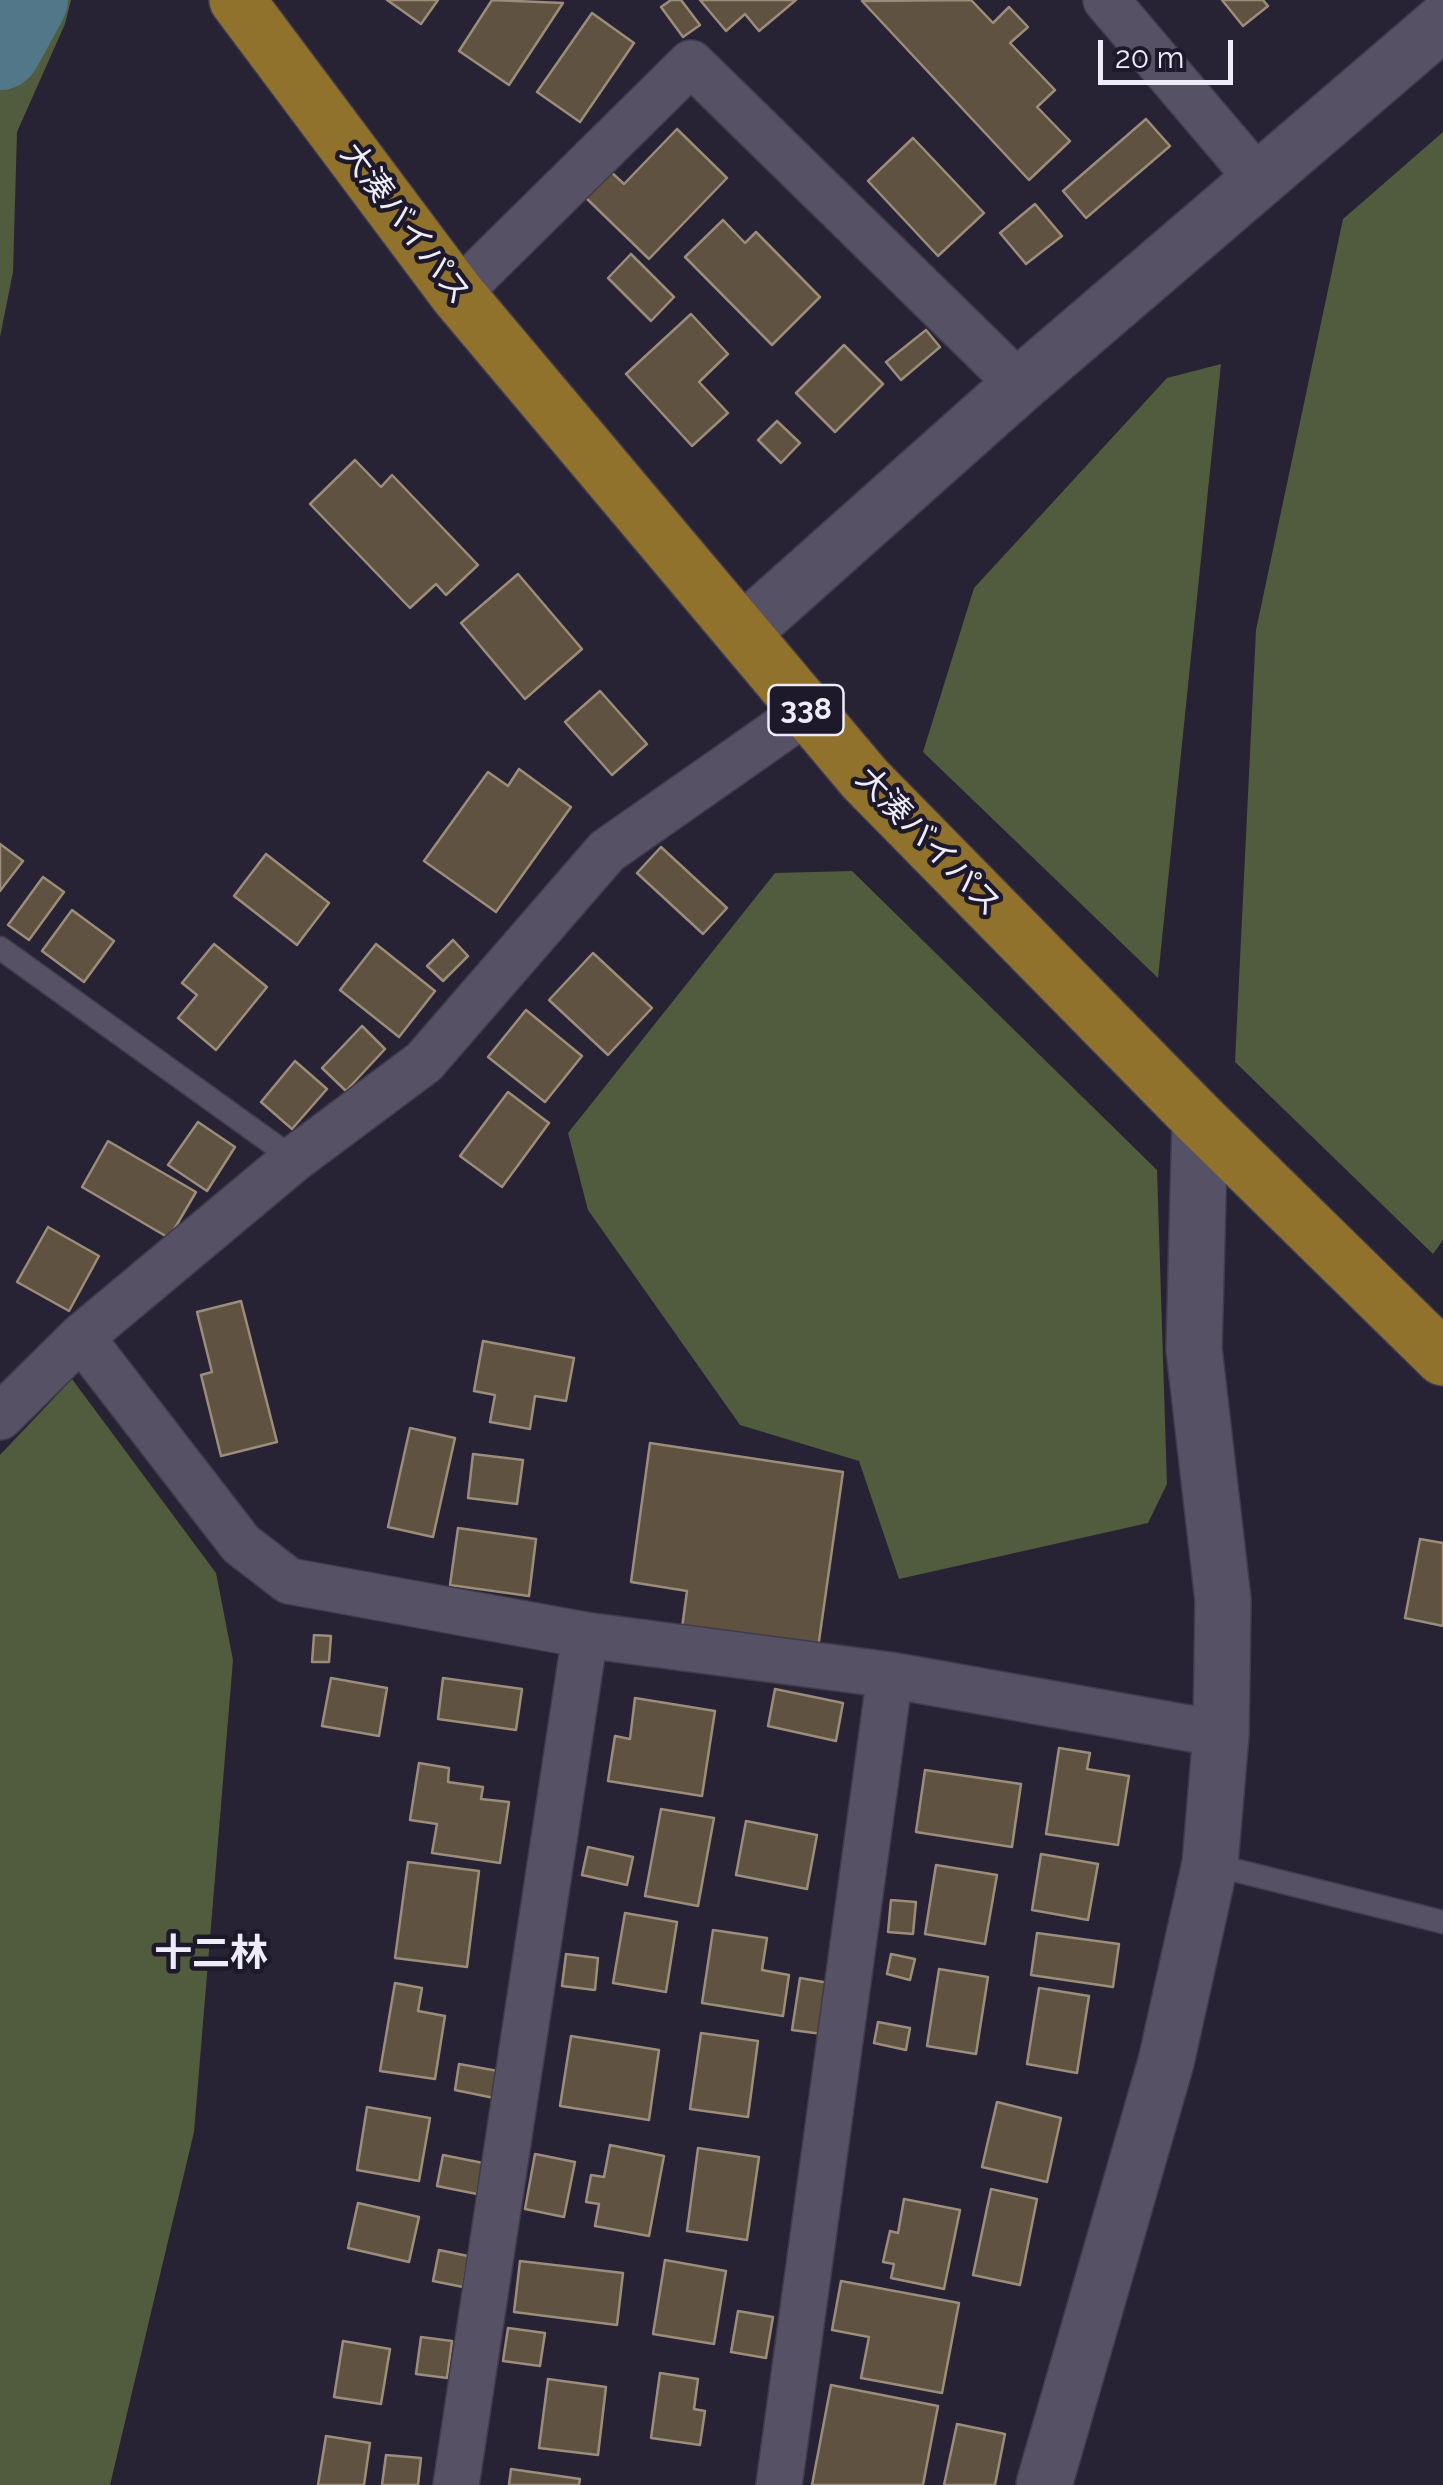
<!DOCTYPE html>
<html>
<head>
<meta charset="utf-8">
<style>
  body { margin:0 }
  #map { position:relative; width:1443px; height:2485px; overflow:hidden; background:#272234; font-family:Raleway,sans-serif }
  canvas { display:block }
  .scale { position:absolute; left:1098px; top:40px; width:135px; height:45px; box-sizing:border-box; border:5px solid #eeecf8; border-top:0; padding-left:12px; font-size:30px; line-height:35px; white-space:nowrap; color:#eeecf8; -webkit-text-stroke:8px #1d192a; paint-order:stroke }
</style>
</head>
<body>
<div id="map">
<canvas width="1443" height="2485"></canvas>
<div class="scale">20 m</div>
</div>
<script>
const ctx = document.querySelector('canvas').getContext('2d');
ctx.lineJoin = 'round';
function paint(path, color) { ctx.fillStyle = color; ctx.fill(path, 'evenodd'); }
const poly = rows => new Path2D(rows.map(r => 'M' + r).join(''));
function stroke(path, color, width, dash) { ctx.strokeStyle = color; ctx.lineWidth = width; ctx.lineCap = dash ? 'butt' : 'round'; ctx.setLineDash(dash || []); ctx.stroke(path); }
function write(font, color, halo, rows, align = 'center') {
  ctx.font = font + ' Raleway,"Noto Sans JP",sans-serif'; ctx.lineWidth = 9; ctx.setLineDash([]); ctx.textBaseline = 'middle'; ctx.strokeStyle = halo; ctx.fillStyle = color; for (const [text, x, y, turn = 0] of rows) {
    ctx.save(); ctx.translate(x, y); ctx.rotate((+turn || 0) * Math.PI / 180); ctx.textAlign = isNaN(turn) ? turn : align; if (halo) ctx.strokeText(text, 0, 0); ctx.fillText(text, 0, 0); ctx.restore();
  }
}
const forest = poly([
  [0,0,71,0,65,24,17,132,13,272,0,337],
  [1443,132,1443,1240,1433,1254,1235,1062,1256,630,1343,219],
  [1221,364,1158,978,923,752,974,588,1167,378],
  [852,871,1157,1170,1167,1484,1148,1523,899,1579,859,1461,740,1425,588,1210,568,1133,775,873],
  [72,1379,216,1573,233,1660,194,2132,110,2485,0,2485,0,1455]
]);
const river = poly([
  [0,49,27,0]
]);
const building = poly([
  [387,0,438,0,421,24,387,0],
  [492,0,563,3,509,85,459,51,492,0],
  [671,0,681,0,700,25,683,37,661,7,671,0],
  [700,0,796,0,759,31,745,14,726,31,700,0],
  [971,0,993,23,1009,7,1028,27,1010,43,1055,90,1037,107,1070,141,1029,180,862,1,971,0],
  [1222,0,1263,0,1268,6,1243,26,1222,0],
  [592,13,634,43,580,122,537,92,592,13],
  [1146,119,1170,146,1086,218,1063,191,1146,119],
  [677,129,727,178,649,259,585,197,610,171,624,184,677,129],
  [913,138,984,213,938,256,868,181,913,138],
  [1035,204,1062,236,1026,264,1000,233,1035,204],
  [723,220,745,243,756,232,820,297,772,345,685,257,723,220],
  [631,254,674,297,651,321,608,278,631,254],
  [691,314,728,354,699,382,728,413,692,446,626,374,691,314],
  [926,330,940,347,901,380,886,362,926,330],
  [844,345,883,384,835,432,796,393,844,345],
  [777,421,800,443,781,463,758,440,777,421],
  [355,460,381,487,392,475,478,565,446,595,436,584,410,608,310,504,355,460],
  [518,574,582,649,525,699,461,623,518,574],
  [600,691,647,744,612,775,565,722,600,691],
  [519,769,571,807,496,912,424,861,488,772,508,786,519,769],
  [0,844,23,861,0,891,0,844],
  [661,847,727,908,703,934,637,873,661,847],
  [266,854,329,903,297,945,234,896,266,854],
  [43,877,64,892,29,940,8,925,43,877],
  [72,910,114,941,84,982,42,951,72,910],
  [453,940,468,956,443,981,427,966,453,940],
  [214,944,267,987,216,1050,178,1018,197,995,182,983,214,944],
  [376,944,435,991,399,1037,340,990,376,944],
  [593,953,652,1008,608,1055,549,1000,593,953],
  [526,1010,582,1056,545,1102,488,1057,526,1010],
  [362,1026,385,1049,346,1091,322,1068,362,1026],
  [295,1061,327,1089,292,1129,261,1102,295,1061],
  [508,1092,549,1123,502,1187,460,1156,508,1092],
  [198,1122,235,1147,207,1191,168,1165,198,1122],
  [108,1141,196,1192,169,1238,82,1187,108,1141],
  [48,1227,99,1256,69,1311,17,1282,48,1227],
  [241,1301,277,1442,221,1456,201,1375,212,1372,197,1312,241,1301],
  [483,1341,574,1358,566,1401,535,1396,530,1429,490,1422,495,1395,474,1391,483,1341],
  [410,1428,455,1438,433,1537,388,1527,410,1428],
  [650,1443,843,1472,818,1648,682,1628,687,1591,631,1582,650,1443],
  [473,1454,523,1460,517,1504,468,1498,473,1454],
  [458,1528,536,1539,529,1596,450,1585,458,1528],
  [1420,1539,1443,1543,1443,1626,1405,1618,1420,1539],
  [314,1635,331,1636,329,1662,312,1662,314,1635],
  [331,1678,387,1688,379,1736,322,1726,331,1678],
  [443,1678,522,1689,516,1730,438,1719,443,1678],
  [775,1689,843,1703,836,1741,768,1726,775,1689],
  [635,1698,715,1711,702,1796,608,1781,615,1736,630,1739,635,1698],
  [1059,1748,1090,1753,1087,1769,1129,1776,1118,1845,1046,1834,1059,1748],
  [419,1763,449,1768,448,1782,483,1787,481,1799,509,1802,500,1863,432,1853,437,1824,410,1820,419,1763],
  [925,1770,1021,1784,1012,1847,916,1832,925,1770],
  [661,1809,714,1818,698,1906,645,1896,661,1809],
  [746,1821,817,1835,807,1889,736,1875,746,1821],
  [588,1847,633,1857,627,1885,582,1875,588,1847],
  [1041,1854,1098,1864,1088,1920,1032,1910,1041,1854],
  [408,1862,479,1871,467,1967,395,1958,408,1862],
  [936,1865,997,1875,985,1944,925,1934,936,1865],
  [891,1900,916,1902,913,1934,888,1932,891,1900],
  [625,1913,677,1922,666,1992,613,1983,625,1913],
  [713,1930,767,1938,762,1970,789,1975,783,2016,702,2003,713,1930],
  [1037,1933,1119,1944,1113,1987,1031,1975,1037,1933],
  [566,1954,598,1958,595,1990,562,1986,566,1954],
  [891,1954,915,1959,910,1980,887,1974,891,1954],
  [939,1969,988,1977,976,2054,927,2046,939,1969],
  [800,1978,829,1983,822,2034,792,2030,800,1978],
  [395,1983,422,1988,418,2011,445,2016,435,2079,380,2071,395,1983],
  [1039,1988,1089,1996,1077,2073,1027,2064,1039,1988],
  [878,2022,910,2028,906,2050,874,2043,878,2022],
  [701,2033,758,2041,748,2117,690,2109,701,2033],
  [571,2036,659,2050,649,2120,560,2106,571,2036],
  [459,2064,498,2071,494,2098,455,2090,459,2064],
  [997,2102,1061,2118,1047,2182,982,2167,997,2102],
  [367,2107,430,2118,419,2181,357,2170,367,2107],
  [610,2145,664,2156,649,2236,595,2226,599,2204,586,2202,591,2175,604,2177,610,2145],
  [698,2148,759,2157,747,2240,687,2231,698,2148],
  [535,2154,575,2162,564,2217,525,2209,535,2154],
  [443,2155,483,2163,477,2194,437,2186,443,2155],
  [991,2189,1037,2199,1020,2285,973,2275,991,2189],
  [904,2199,960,2210,944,2289,891,2278,894,2264,883,2262,890,2231,898,2233,904,2199],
  [358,2203,419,2217,409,2262,348,2248,358,2203],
  [439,2250,468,2256,463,2287,433,2281,439,2250],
  [665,2260,726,2271,714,2344,653,2334,665,2260],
  [520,2261,623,2273,617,2325,514,2312,520,2261],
  [841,2281,959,2303,942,2393,861,2378,869,2337,832,2330,841,2281],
  [738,2311,773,2317,766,2358,731,2352,738,2311],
  [508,2328,545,2333,540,2366,503,2361,508,2328],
  [421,2337,452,2341,447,2378,416,2374,421,2337],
  [343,2341,390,2349,381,2404,334,2397,343,2341],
  [660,2373,698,2379,694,2409,705,2411,700,2445,651,2438,660,2373],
  [548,2379,606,2387,598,2455,539,2448,548,2379],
  [831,2385,938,2406,923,2485,812,2485,831,2385],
  [957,2424,1005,2434,995,2485,944,2485,957,2424],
  [326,2436,370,2443,364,2485,318,2485,326,2436],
  [386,2455,421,2458,418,2485,382,2485,386,2455],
  [511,2469,580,2479,579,2485,509,2485,511,2469]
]);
const service = poly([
  [0,948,294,1159],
  [1210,1864,1443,1922]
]);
const minor = poly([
  [1106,0,1259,180],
  [457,294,691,63,1020,385],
  [81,1337,241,1544,289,1581,585,1635,890,1675,1221,1734],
  [0,1417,81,1337,294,1159,424,1062,607,851,807,711],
  [456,2485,585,1635],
  [779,2485,890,1675]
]);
const tertiary = poly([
  [743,632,1020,385,1443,22],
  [1044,2485,1166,2062,1210,1864,1221,1734,1223,1600,1194,1349,1200,1120]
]);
const trunk = poly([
  [237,0,457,294,865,779,1200,1120,1443,1358]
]);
const shields = [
  [806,710,75]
];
const shieldNames = [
  ["338",806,710]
];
const streetNames = [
  ["大湊バイパス",405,224,53],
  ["大湊バイパス",928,842,46]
];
const quarterNames = [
  ["十二林",211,1955]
];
paint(forest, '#505c3d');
stroke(river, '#517789', 82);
paint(building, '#5f5240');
stroke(building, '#9b8d7a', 2.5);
stroke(service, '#413c4c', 25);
stroke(minor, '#413c4c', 48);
stroke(tertiary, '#413c4c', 58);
stroke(trunk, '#413c4c', 58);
stroke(service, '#565165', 22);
stroke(minor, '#565165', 45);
stroke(tertiary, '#565165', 55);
stroke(trunk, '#91722c', 55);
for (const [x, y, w] of shields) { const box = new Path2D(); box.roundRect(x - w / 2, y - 25, w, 50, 8); ctx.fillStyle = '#1d192a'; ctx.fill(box); stroke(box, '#eeecf8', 2.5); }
write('bold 30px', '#eeecf8', null, shieldNames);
write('32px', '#eeecf8', '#1d192a', streetNames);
write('bold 38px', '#eeecf8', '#1d192a', quarterNames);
</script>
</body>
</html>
